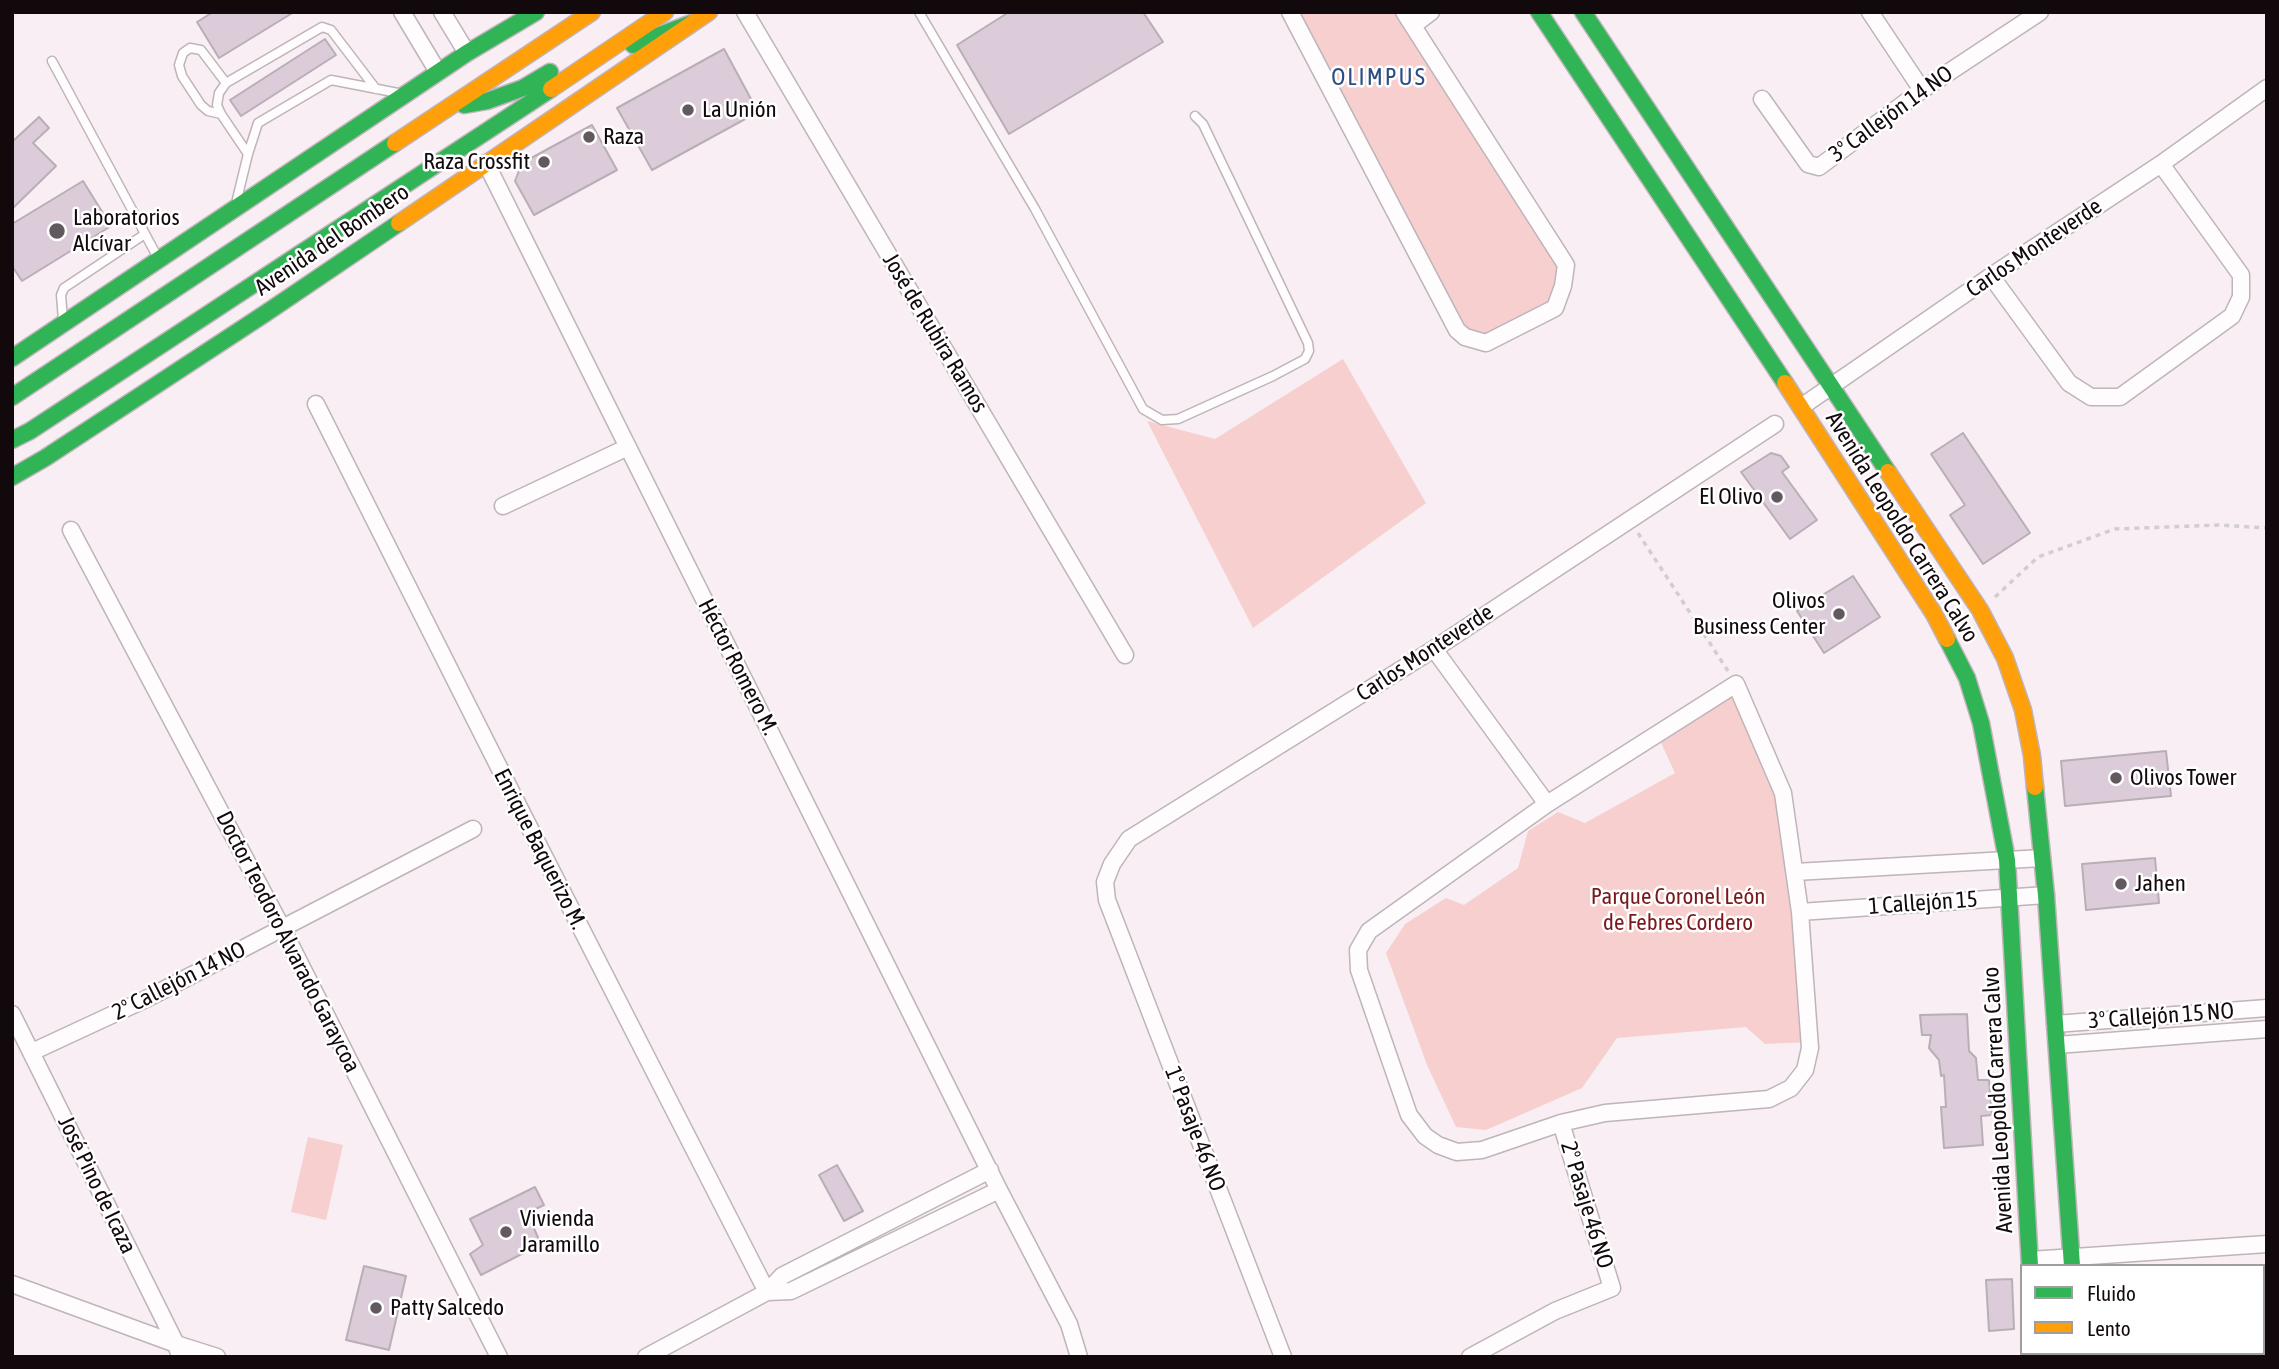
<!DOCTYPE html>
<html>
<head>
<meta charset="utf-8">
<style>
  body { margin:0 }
  #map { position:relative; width:2279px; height:1369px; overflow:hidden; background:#f8eef3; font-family:"Asap Condensed",sans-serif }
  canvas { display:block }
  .frame { position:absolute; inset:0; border:14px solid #12090d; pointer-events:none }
  .legend { position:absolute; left:2020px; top:1264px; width:245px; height:91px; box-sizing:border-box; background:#fff; border:2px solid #a09d9e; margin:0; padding:9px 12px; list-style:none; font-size:21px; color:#12090d }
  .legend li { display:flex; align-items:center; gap:14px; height:35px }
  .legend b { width:35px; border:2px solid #a09d9e }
</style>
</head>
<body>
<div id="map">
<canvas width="2279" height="1369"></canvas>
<div class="frame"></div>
<ul class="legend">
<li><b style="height:9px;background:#30b455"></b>Fluido</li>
<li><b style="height:9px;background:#ff9f0a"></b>Lento</li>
</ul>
</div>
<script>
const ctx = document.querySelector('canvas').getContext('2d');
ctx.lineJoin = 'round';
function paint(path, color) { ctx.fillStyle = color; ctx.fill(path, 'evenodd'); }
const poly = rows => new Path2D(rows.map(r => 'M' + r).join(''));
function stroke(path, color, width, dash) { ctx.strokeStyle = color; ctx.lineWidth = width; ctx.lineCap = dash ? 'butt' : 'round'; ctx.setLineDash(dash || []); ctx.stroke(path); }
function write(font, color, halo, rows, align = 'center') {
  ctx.font = font + ' "Asap Condensed",sans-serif'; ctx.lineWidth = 5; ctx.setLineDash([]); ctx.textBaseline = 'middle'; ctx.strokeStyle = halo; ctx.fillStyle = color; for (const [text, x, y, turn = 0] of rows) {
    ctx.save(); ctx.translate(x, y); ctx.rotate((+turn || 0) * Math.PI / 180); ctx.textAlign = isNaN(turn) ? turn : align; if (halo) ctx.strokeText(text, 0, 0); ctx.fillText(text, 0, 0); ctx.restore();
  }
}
const green = poly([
  [1290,12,1404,12,1566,265,1555,308,1486,343,1465,337],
  [1343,359,1426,503,1253,628,1147,421,1215,439],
  [1736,684,1783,793,1809,1042,1765,1044,1746,1027,1617,1038,1582,1088,1486,1130,1456,1127,1427,1065,1386,953,1405,924,1446,898,1464,905,1518,868,1528,831,1558,812,1585,823,1675,773,1657,734],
  [308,1137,343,1145,326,1220,291,1212]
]);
const building = poly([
  [213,12,294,12,219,58,197,22,213,12],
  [1009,12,1143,12,1163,42,1009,134,957,45,1009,12],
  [325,39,336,55,241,116,230,100,325,39],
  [724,49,758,112,652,170,617,108,724,49],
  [39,117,49,128,33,143,56,166,12,209,12,142,39,117],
  [592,125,617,170,534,215,515,181,522,163,592,125],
  [83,181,111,226,22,281,12,266,12,224,83,181],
  [1963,433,2030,533,1983,564,1950,515,1965,505,1931,454,1963,433],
  [1771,453,1781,456,1789,467,1782,472,1817,520,1790,539,1741,472,1771,453],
  [1853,576,1880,617,1824,653,1797,611,1853,576],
  [2166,751,2171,796,2065,806,2061,761,2166,751],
  [2155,858,2159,903,2086,910,2082,864,2155,858],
  [1967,1014,1969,1051,1976,1058,1978,1080,1989,1080,1992,1115,1981,1116,1983,1145,1944,1148,1941,1107,1946,1107,1944,1075,1941,1076,1939,1060,1929,1048,1931,1035,1922,1035,1920,1015,1967,1014],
  [837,1165,863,1211,844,1221,819,1175,837,1165],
  [535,1187,544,1205,527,1213,541,1244,481,1275,470,1254,483,1245,470,1219,535,1187],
  [364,1266,406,1276,389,1350,346,1340,364,1266],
  [2012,1279,2014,1329,1989,1331,1986,1280,2012,1279]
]);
const path = poly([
  [1638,533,1728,671],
  [1995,597,2038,557,2115,529,2219,525,2267,528]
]);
const lane = poly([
  [919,12,1035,209,1143,409,1162,420,1178,419,1273,376,1305,359,1309,351,1308,343,1203,124,1195,116],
  [52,61,158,258],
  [221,114,208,111,201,105,182,76,179,65,183,53,190,48,201,50,226,83],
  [248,154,221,114,217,105,219,93,226,83,322,27,331,30,376,89],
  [237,199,248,154,258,123,331,80,398,93],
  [63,320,61,295,64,288,145,234]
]);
const street = poly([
  [402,12,438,72],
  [442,12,467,53],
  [745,12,1125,655],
  [1290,12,1457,330,1465,337,1486,343,1555,308,1563,286,1566,265,1404,12],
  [1870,12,1922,90],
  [1414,25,1431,12],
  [1762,99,1808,164,1819,167,1922,90,2040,12],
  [486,163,999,1190,1069,1324,1079,1357],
  [1991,276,2069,383,2091,397,2120,397,2232,316,2241,297,2241,275,2161,164],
  [316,404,521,811,767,1292],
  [1801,407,1991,276,2161,164,2267,88],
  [503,506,628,447],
  [71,530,282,928,499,1357],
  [1434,649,1547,804],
  [1736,684,1783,793,1800,912,1810,1048,1805,1070,1791,1088,1769,1099,1605,1113,1561,1123,1482,1150,1457,1152,1438,1145,1425,1136,1409,1115,1359,970,1358,950,1369,931,1547,804,1736,684],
  [1795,872,2042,858],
  [1800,912,2046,895],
  [12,1014,176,1344,180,1357],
  [2055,1024,2267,1008],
  [2057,1045,2267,1029],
  [32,1052,146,999,473,829],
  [2030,1260,2267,1244],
  [12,1284,176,1344,217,1357],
  [767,1292,791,1291,999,1190],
  [646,1357,767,1292,782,1276,990,1170],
  [1283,1357,1107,900,1105,882,1112,864,1129,839,1434,649,1775,424],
  [1470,1357,1555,1311,1612,1288,1561,1123]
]);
const fast = poly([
  [1539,12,1785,383],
  [1583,12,1888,472],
  [633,45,692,23],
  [464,105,487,101,523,88,550,72],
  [12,358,467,53,536,12],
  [12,397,395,143],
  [12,440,30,431,551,89],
  [12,477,45,458,266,313,399,223],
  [1947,639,1967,678,1981,723,2007,860,2030,1266],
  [2035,787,2046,895,2072,1266],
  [2038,1353,2039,1357],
  [2080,1353,2080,1357]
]);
const slow = poly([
  [551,89,665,12],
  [395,143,592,12],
  [399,223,709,12],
  [1785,383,1934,614,1947,639],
  [1888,472,1980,610,2005,658,2023,710,2032,756,2035,787]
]);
const markers = [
  [688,110,7,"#62595e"],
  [589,137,7,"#62595e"],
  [544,162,7,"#62595e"],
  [57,231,9,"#62595e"],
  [1777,497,7,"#62595e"],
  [1839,614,7,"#62595e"],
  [2116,778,7,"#62595e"],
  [2121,884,7,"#62595e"],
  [506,1232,7,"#62595e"],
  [376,1308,7,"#62595e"]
];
const poiNames = [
  ["La Unión",702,110],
  ["Raza",603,137],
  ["Raza Crossfit",530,162,"right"],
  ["Laboratorios",73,218],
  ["Alcívar",73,244],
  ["El Olivo",1763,497,"right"],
  ["Olivos",1825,601,"right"],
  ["Business Center",1825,627,"right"],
  ["Olivos Tower",2130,778],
  ["Jahen",2135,884],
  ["Vivienda",520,1219],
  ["Jaramillo",520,1245],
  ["Patty Salcedo",390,1308]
];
const streetNames = [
  ["3° Callejón 14 NO",1891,114,-36],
  ["Avenida del Bombero",332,240,-34],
  ["Carlos Monteverde",2034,248,-34],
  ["José de Rubira Ramos",935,333,59],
  ["Avenida Leopoldo Carrera Calvo",1902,527,58],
  ["Carlos Monteverde",1425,653,-33],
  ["Héctor Romero M.",738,667,63],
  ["Enrique Baquerizo M.",540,849,63],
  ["1 Callejón 15",1923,903,-4],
  ["Doctor Teodoro Alvarado Garaycoa",288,942,63],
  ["2° Callejón 14 NO",179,981,-27],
  ["3° Callejón 15 NO",2161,1016,-4],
  ["Avenida Leopoldo Carrera Calvo",1998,1100,-93],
  ["1° Pasaje 46 NO",1195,1129,69],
  ["José Pino de Icaza",97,1185,64],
  ["2° Pasaje 46 NO",1587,1205,73]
];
const parkNames = [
  ["Parque Coronel León",1678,897],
  ["de Febres Cordero",1678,923]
];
const neighbourhoodNames = [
  ["OLIMPUS",1379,77]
];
paint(green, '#f6cfce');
paint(building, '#dcccd9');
stroke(building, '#b8afb5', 2);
stroke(lane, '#beb4b9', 11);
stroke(street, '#beb4b9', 19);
stroke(fast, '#beb4b9', 19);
stroke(slow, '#beb4b9', 19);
stroke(path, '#d2ced0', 3.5, [5, 5]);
stroke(lane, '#fefcfd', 8);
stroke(street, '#fefcfd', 16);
stroke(fast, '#30b455', 16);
stroke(slow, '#ff9f0a', 16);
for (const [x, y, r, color] of markers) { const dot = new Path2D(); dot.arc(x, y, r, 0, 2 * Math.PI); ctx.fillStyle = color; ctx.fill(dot); stroke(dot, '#fff', 2.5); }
write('23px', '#12090d', '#fff', poiNames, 'left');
write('23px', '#12090d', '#fff', streetNames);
write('23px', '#7a191c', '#fff', parkNames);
ctx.letterSpacing = '2px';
write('24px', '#294e85', '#fff', neighbourhoodNames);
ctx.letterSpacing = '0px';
</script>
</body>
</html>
